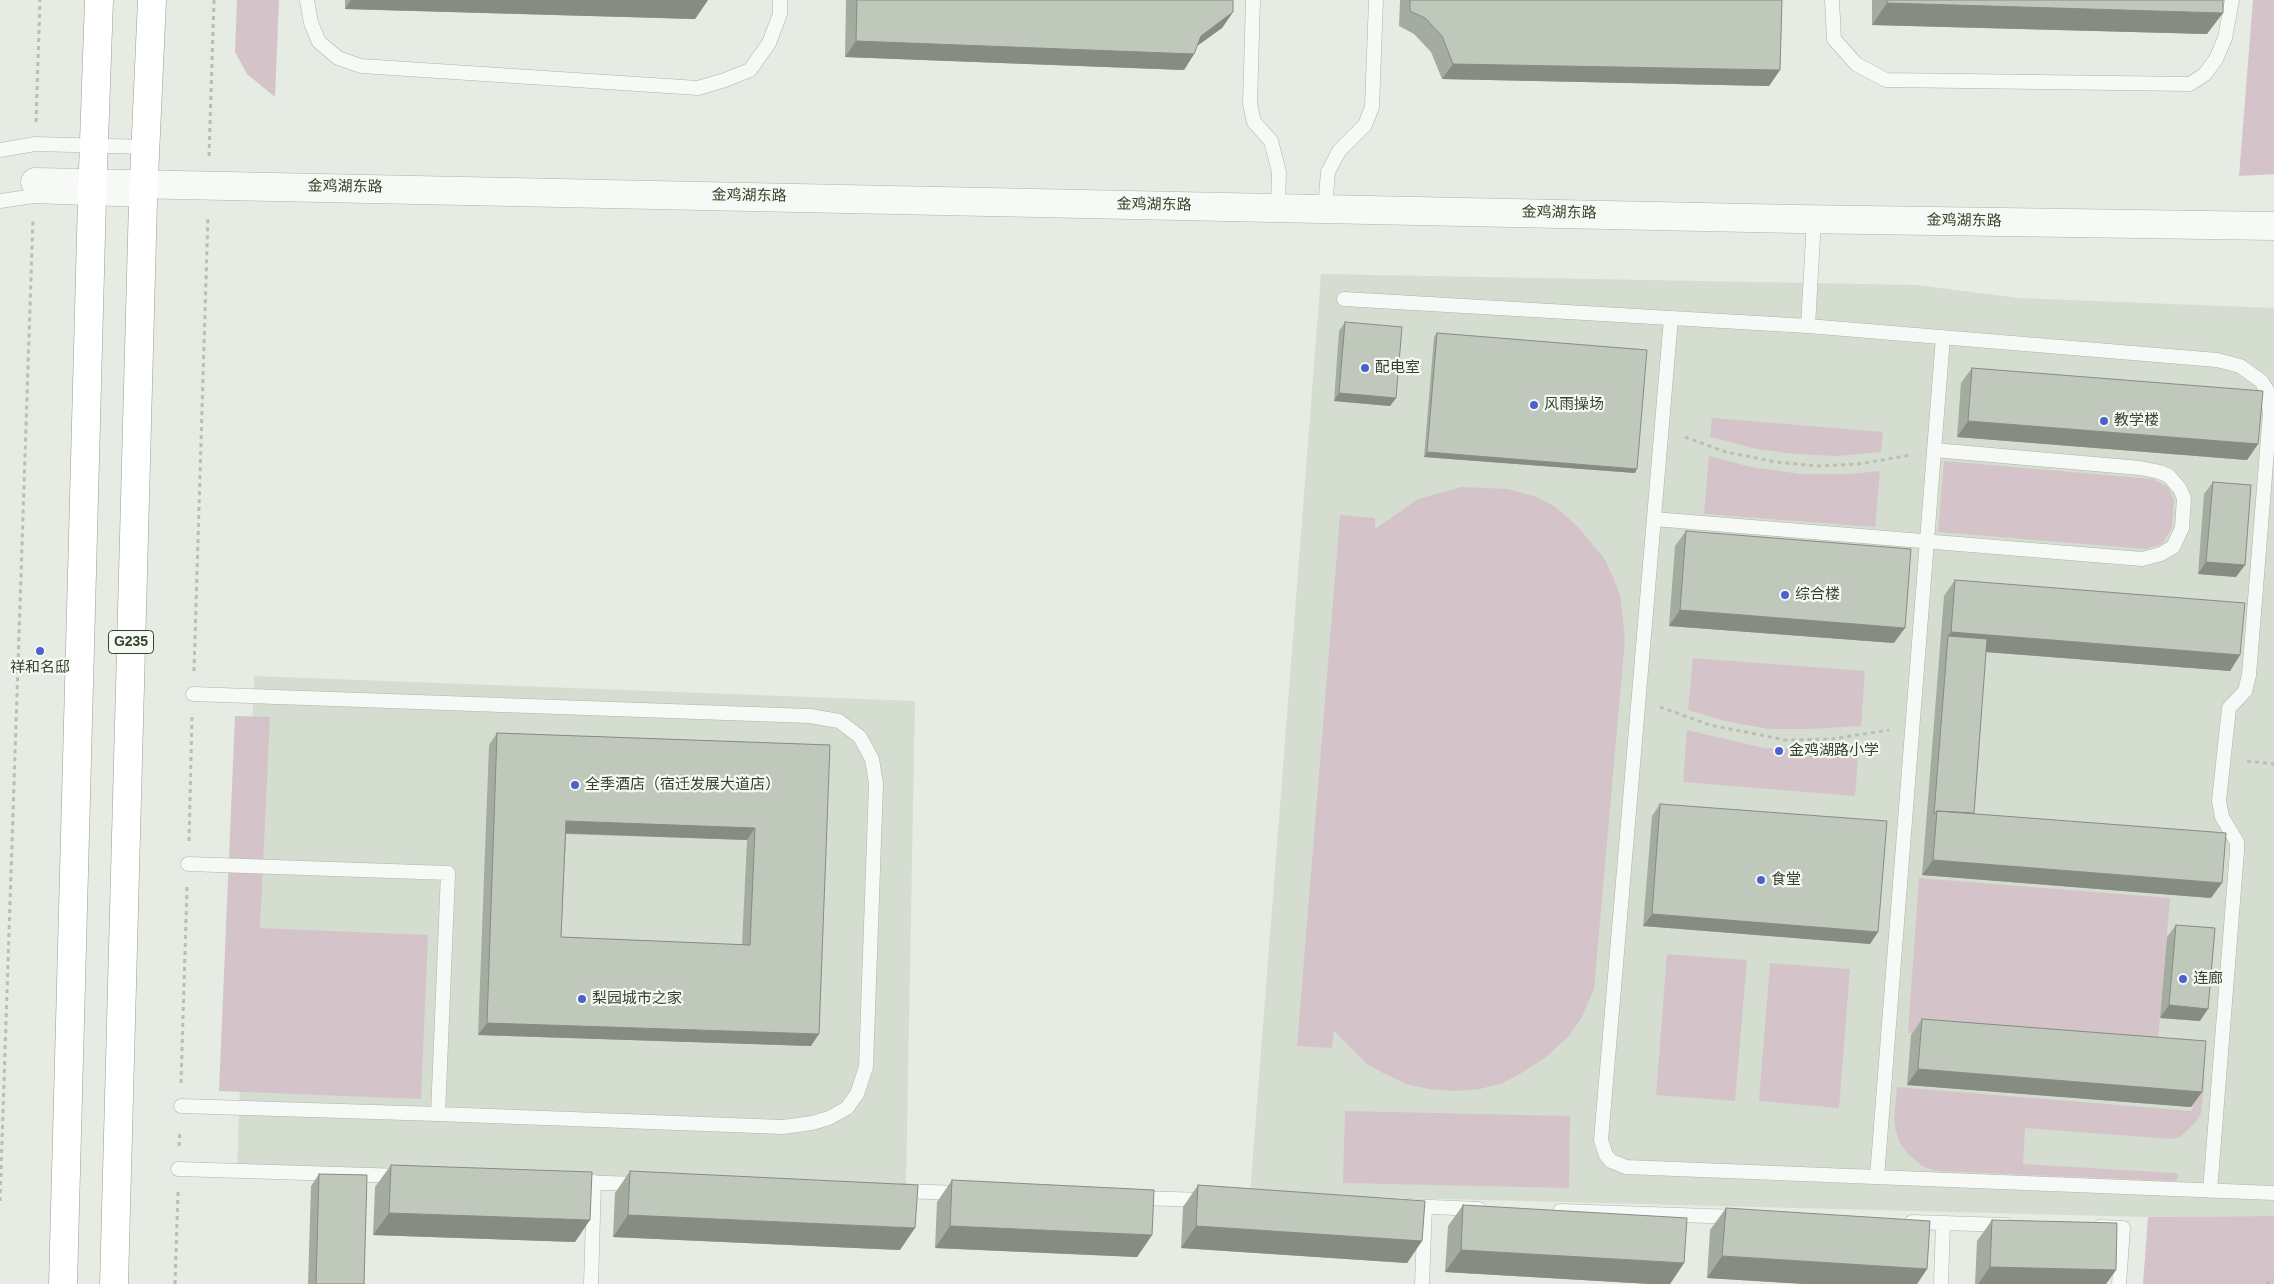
<!DOCTYPE html>
<html>
<head>
<meta charset="utf-8">
<style>
  body { margin:0 }
  canvas { display:block; background:#e6ebe3 }
</style>
</head>
<body>
<canvas width="2274" height="1284"></canvas>
<script>
const ctx = document.querySelector('canvas').getContext('2d');
ctx.lineJoin = 'round';
function paint(path, color) { ctx.fillStyle = color; ctx.fill(path, 'evenodd'); }
const poly = rows => new Path2D(rows.map(r => 'M' + r).join(''));
function stroke(path, color, width, dash) { ctx.strokeStyle = color; ctx.lineWidth = width; ctx.lineCap = dash ? 'butt' : 'round'; ctx.setLineDash(dash || []); ctx.stroke(path); }
function write(font, color, halo, rows, align = 'center') {
  ctx.font = font + ' Arial,"Noto Sans SC",sans-serif'; ctx.lineWidth = 4.5; ctx.setLineDash([]); ctx.textBaseline = 'middle'; ctx.strokeStyle = halo; ctx.fillStyle = color; for (const [text, x, y, turn = 0] of rows) {
    ctx.save(); ctx.translate(x, y); ctx.rotate((+turn || 0) * Math.PI / 180); ctx.textAlign = isNaN(turn) ? turn : align; if (halo) ctx.strokeText(text, 0, 0); ctx.fillText(text, 0, 0); ctx.restore();
  }
}
const built = poly([
  [1321,274,1917,285,2019,298,2274,308,2274,1216,2148,1217,1250,1194],
  [254,676,915,701,906,1185,237,1169]
]);
const green = poly([
  [237,0,279,0,275,97,247,74,235,52],
  [2253,0,2274,0,2274,174,2239,176],
  [1712,418,1883,432,1881,452,1838,456,1795,454,1757,449,1710,437],
  [1709,456,1751,467,1801,474,1851,474,1880,471,1875,527,1704,514],
  [1944,461,2153,479,2168,487,2174,499,2172,528,2162,544,2146,549,1938,532],
  [1461,487,1508,489,1534,496,1556,507,1576,525,1604,558,1613,577,1620,595,1625,639,1594,989,1582,1017,1568,1037,1547,1056,1525,1071,1503,1083,1480,1089,1454,1091,1428,1089,1406,1084,1383,1073,1367,1064,1334,1031,1332,1048,1297,1046,1340,515,1375,518,1375,529,1418,499],
  [1693,658,1865,671,1861,726,1810,729,1769,729,1725,721,1688,710],
  [235,716,270,717,260,928,428,935,421,1099,219,1091],
  [1687,730,1764,748,1821,749,1859,745,1855,796,1683,782],
  [1919,878,2170,898,2157,1052,1908,1033],
  [1667,954,1747,960,1735,1101,1656,1095],
  [1770,963,1850,969,1839,1108,1759,1101],
  [2197,1078,2205,1078,2201,1113,2196,1122,2180,1137,2171,1139,2025,1128,2023,1164,2175,1173,2179,1175,2176,1181,1936,1171,1922,1166,1908,1154,1900,1143,1896,1131,1894,1119,1897,1087,2192,1111],
  [1345,1111,1570,1116,1569,1188,1343,1183],
  [2274,1216,2274,1284,2143,1284,2148,1217]
]);
const path = poly([
  [36,122,40,0],
  [209,156,214,0],
  [1685,437,1726,452,1776,462,1817,466,1859,464,1911,455],
  [194,671,208,215],
  [1660,707,1710,725,1786,740,1832,739,1889,730],
  [2247,761,2274,764],
  [189,841,192,717],
  [181,1083,187,887],
  [179,1146,180,1130],
  [0,1201,33,218],
  [175,1284,178,1192],
  [2266,1284,2274,1280]
]);
const service = poly([
  [307,0,311,23,319,42,338,58,361,66,698,88,725,80,750,70,769,43,780,14,780,0],
  [1253,0,1250,104,1254,122,1271,141,1279,172,1278,207],
  [1832,0,1834,39,1856,64,1886,80,2190,84,2205,74,2216,59,2225,38,2232,0],
  [0,150,35,144,147,147],
  [0,201,34,196,143,200],
  [1325,208,1328,172,1339,151,1365,125,1372,107,1376,0],
  [1344,299,1808,326,2217,360,2240,366,2261,381,2267,390,2270,413,2249,675,2245,691,2229,708,2219,801,2222,817,2237,842,2237,851,2210,1191],
  [1671,318,1601,1140,1606,1155,1611,1161,1626,1167,2274,1193],
  [1808,326,1814,219],
  [1654,519,2142,559,2161,554,2173,547,2182,528,2184,498,2180,489,2169,476,2160,472,2140,468,1934,450],
  [188,864,448,873,438,1114,783,1127,812,1123,829,1118,847,1108,857,1094,866,1067,876,784,872,759,860,737,839,721,810,716,193,694],
  [181,1106,438,1114],
  [178,1169,402,1176],
  [1877,1177,1943,337],
  [573,1182,639,1184],
  [900,1191,961,1193],
  [1135,1198,1206,1200],
  [1408,1206,1479,1209],
  [1560,1211,1739,1217],
  [1912,1222,2006,1225],
  [2100,1227,2123,1228,2119,1284],
  [591,1284,594,1182],
  [1422,1284,1425,1207],
  [1941,1284,1943,1223]
]);
const tertiary = poly([
  [35,182,1797,219,2274,226]
]);
const trunk = poly([
  [63,1284,92,198,99,0],
  [114,1284,143,200,152,0]
]);
const wall = poly([
  [345,0,708,0,695,19,345,9],
  [846,0,1233,0,1233,12,1222,28,1197,46,1194,54,1184,70,845,57],
  [1400,0,1782,0,1780,70,1769,86,1442,79,1431,52,1414,34,1399,26],
  [1872,0,2223,0,2207,34,1872,25],
  [1345,322,1396,398,1390,406,1334,401,1339,331],
  [1437,333,1635,473,1424,457,1434,337],
  [1972,368,2258,444,2247,460,1957,437,1961,383],
  [2213,482,2236,577,2198,574,2204,494],
  [1686,531,1894,643,1669,626,1675,546],
  [1955,580,2240,655,2230,671,1986,652,1974,813,2211,898,1922,875,1944,596],
  [497,733,830,745,811,1046,478,1035,489,745],
  [566,834,747,840,742,945,561,937],
  [1660,804,1878,932,1870,944,1643,926,1652,816],
  [2176,925,2200,1021,2160,1018,2167,937],
  [1922,1019,2202,1092,2191,1107,1907,1085,1911,1035],
  [391,1165,575,1242,373,1235,375,1187],
  [630,1171,900,1250,613,1237,615,1193],
  [319,1174,364,1284,308,1284,311,1186],
  [952,1180,1152,1235,1137,1257,935,1248,937,1202],
  [1198,1185,1422,1241,1407,1263,1181,1248,1183,1207],
  [1463,1205,1684,1263,1670,1284,1651,1284,1445,1272,1448,1226],
  [1726,1208,1927,1269,1917,1284,1805,1284,1707,1278,1710,1230],
  [1992,1220,2116,1270,2106,1284,1975,1284,1977,1241]
]);
const shadedWall = poly([
  [351,0,708,0,695,19,345,9],
  [1887,3,2223,13,2207,34,1872,25],
  [1233,12,1222,28,1190,51,1201,36],
  [856,41,1194,54,1184,70,845,57],
  [1453,64,1780,70,1769,86,1442,79],
  [1339,393,1396,398,1390,406,1334,401],
  [1968,421,2258,444,2247,460,1957,437],
  [1427,452,1637,469,1635,473,1424,457],
  [2206,562,2245,565,2236,577,2198,574],
  [1680,610,1905,628,1894,643,1669,626],
  [1951,632,2240,655,2230,671,1947,649,1948,636],
  [566,821,755,828,747,840,558,833],
  [1933,860,2222,883,2211,898,1922,875],
  [1652,914,1878,932,1870,944,1643,926],
  [2169,1005,2208,1009,2200,1021,2160,1018],
  [487,1023,819,1034,811,1046,478,1035],
  [1918,1069,2202,1092,2191,1107,1907,1085],
  [389,1213,590,1220,575,1242,373,1235],
  [628,1215,915,1228,900,1250,613,1237],
  [950,1226,1152,1235,1137,1257,935,1248],
  [1196,1226,1422,1241,1407,1263,1181,1248],
  [1461,1250,1684,1263,1670,1284,1651,1284,1445,1272],
  [1722,1256,1927,1269,1917,1284,1805,1284,1707,1278],
  [1990,1267,2116,1270,2106,1284,1978,1284]
]);
const building = poly([
  [857,0,1233,0,1233,12,1201,36,1194,54,856,41,857,0],
  [1410,0,1782,0,1780,70,1453,64,1442,36,1425,18,1410,11,1410,0],
  [1887,0,2223,0,2223,13,1887,3,1887,0],
  [1345,322,1402,327,1396,398,1339,393,1345,322],
  [1437,333,1647,350,1637,469,1427,452,1437,333],
  [1972,368,2263,391,2258,444,1968,421,1972,368],
  [2213,482,2251,485,2245,565,2206,562,2213,482],
  [1686,531,1911,549,1905,628,1680,610,1686,531],
  [1955,580,2245,603,2240,655,1951,632,1955,580],
  [1948,636,1987,639,1974,813,1937,811,1934,814,1948,636],
  [497,733,830,745,819,1034,487,1023,497,733],
  [566,821,755,828,750,945,561,937,566,821],
  [1660,804,1887,821,1878,932,1652,914,1660,804],
  [1937,811,2226,833,2222,883,1933,860,1937,811],
  [2176,925,2215,928,2208,1009,2169,1005,2176,925],
  [1922,1019,2206,1041,2202,1092,1918,1069,1922,1019],
  [391,1165,592,1172,590,1220,389,1213,391,1165],
  [630,1171,918,1185,915,1228,628,1215,630,1171],
  [319,1174,367,1175,364,1284,316,1284,319,1174],
  [952,1180,1154,1190,1152,1235,950,1226,952,1180],
  [1198,1185,1425,1201,1422,1241,1196,1226,1198,1185],
  [1463,1205,1687,1218,1684,1263,1461,1250,1463,1205],
  [1726,1208,1930,1221,1927,1269,1722,1256,1726,1208],
  [1992,1220,2117,1223,2116,1270,1990,1267,1992,1220]
]);
const markers = [
  [1365,368,5,"#4b62cc"],
  [1534,405,5,"#4b62cc"],
  [2104,421,5,"#4b62cc"],
  [1785,595,5,"#4b62cc"],
  [40,651,5,"#4b62cc"],
  [1779,751,5,"#4b62cc"],
  [575,785,5,"#4b62cc"],
  [1761,880,5,"#4b62cc"],
  [2183,979,5,"#4b62cc"],
  [582,999,5,"#4b62cc"]
];
const shields = [
  [131,642,45]
];
const shieldNames = [
  ["G235",131,642]
];
const streetNames = [
  ["金鸡湖东路",345,187,1],
  ["金鸡湖东路",749,196,1],
  ["金鸡湖东路",1154,205,1],
  ["金鸡湖东路",1559,213,1],
  ["金鸡湖东路",1964,221,1]
];
const poiNames = [
  ["配电室",1375,368],
  ["风雨操场",1544,405],
  ["教学楼",2114,421],
  ["综合楼",1795,595],
  ["祥和名邸",40,668,"center"],
  ["金鸡湖路小学",1789,751],
  ["全季酒店（宿迁发展大道店）",585,785],
  ["食堂",1771,880],
  ["连廊",2193,979],
  ["梨园城市之家",592,999]
];
paint(built, '#d5ddd1');
paint(green, '#d4c4c9');
stroke(service, '#adb5a8', 15);
stroke(tertiary, '#adb5a8', 29);
stroke(trunk, '#94a18a', 29);
stroke(path, '#b9bfb5', 3, [4, 4]);
stroke(service, '#f7f9f6', 14);
stroke(tertiary, '#f7f9f6', 28);
stroke(trunk, '#fff', 28);
paint(wall, '#a4aca0');
paint(shadedWall, '#868c82');
paint(building, '#bfc8ba');
stroke(building, '#868c82', 1);
for (const [x, y, r, color] of markers) { const dot = new Path2D(); dot.arc(x, y, r, 0, 2 * Math.PI); ctx.fillStyle = color; ctx.fill(dot); stroke(dot, '#f5f8f3', 2); }
for (const [x, y, w] of shields) { const box = new Path2D(); box.roundRect(x - w / 2, y - 11.5, w, 23, 4); ctx.fillStyle = '#f5f8f3'; ctx.fill(box); stroke(box, '#34432b', 1); }
write('bold 14px', '#34432b', null, shieldNames);
write('15px', '#34432b', '#f5f8f3', streetNames);
write('15px', '#34432b', '#f5f8f3', poiNames, 'left');
</script>
</body>
</html>
